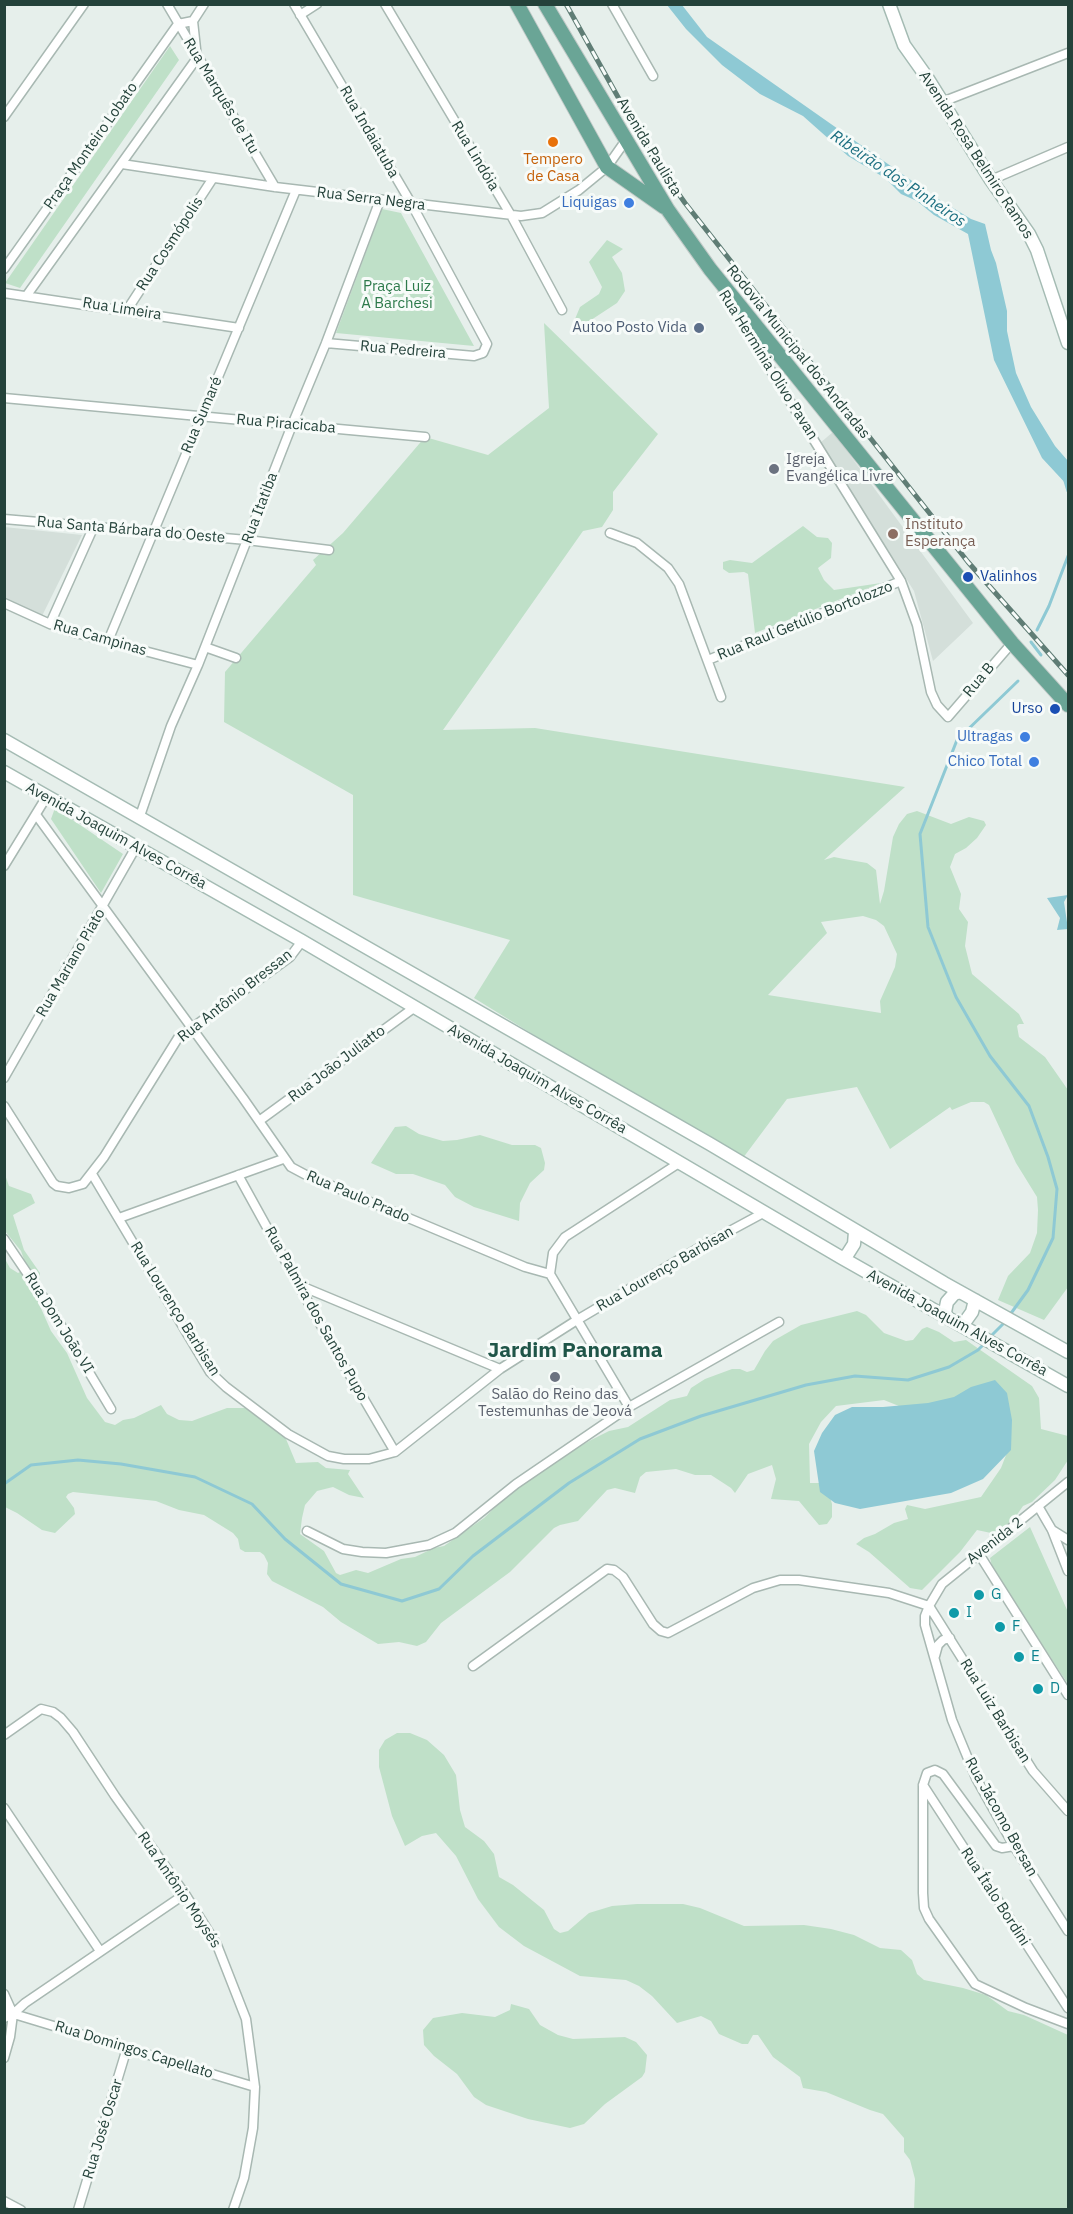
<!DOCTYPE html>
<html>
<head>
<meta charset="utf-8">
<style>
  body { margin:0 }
  #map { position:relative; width:1073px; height:2214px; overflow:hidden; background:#e6efeb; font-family:"IBM Plex Sans",sans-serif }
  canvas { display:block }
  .frame { position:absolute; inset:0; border:6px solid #24423a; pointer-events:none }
</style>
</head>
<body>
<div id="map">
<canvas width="1073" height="2214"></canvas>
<div class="frame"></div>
</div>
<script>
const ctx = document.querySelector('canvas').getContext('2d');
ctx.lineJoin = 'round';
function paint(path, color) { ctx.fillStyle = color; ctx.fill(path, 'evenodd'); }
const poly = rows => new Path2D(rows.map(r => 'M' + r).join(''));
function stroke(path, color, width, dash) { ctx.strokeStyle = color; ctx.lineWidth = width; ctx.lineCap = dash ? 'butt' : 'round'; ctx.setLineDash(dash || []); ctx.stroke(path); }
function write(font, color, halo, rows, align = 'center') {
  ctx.font = font + ' "IBM Plex Sans",sans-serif'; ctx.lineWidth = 6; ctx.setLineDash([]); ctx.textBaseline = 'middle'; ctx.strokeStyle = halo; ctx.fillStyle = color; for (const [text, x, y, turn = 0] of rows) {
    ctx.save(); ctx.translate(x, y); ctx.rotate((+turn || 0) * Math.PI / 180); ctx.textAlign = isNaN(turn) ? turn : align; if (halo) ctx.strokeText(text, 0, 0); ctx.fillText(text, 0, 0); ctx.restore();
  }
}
const built = poly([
  [833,432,973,623,933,661,914,591,820,443],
  [4,527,82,535,41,618,5,599]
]);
const green = poly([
  [170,46,179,60,20,288,5,283],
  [382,209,401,213,474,346,336,333],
  [607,240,623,249,612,257,622,273,625,291,617,303,588,322,583,329,575,319,580,307,599,294,602,287,589,262],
  [544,323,658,434,613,492,613,510,602,527,583,531,443,730,535,728,905,787,824,860,834,857,844,859,867,863,876,870,880,904,884,891,893,837,899,824,907,814,917,811,951,824,969,817,984,821,986,825,977,838,966,848,955,854,950,867,961,894,959,909,968,922,965,946,972,974,1019,1014,1024,1024,1019,1024,1017,1026,1019,1037,1045,1057,1068,1090,1068,1287,1044,1320,998,1300,1008,1276,1030,1253,1037,1233,1038,1210,1037,1197,1016,1163,989,1105,984,1102,971,1102,952,1110,950,1107,890,1149,857,1087,787,1099,740,1162,474,998,510,940,353,895,353,795,224,722,225,672,316,565,313,560,343,533,425,437,488,455,549,408],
  [863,916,876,920,884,926,897,954,895,967,880,1001,881,1013,768,995,827,933,821,922],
  [803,526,817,537,828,538,832,543,831,558,818,568,824,580,834,590,881,583,755,633,748,574,744,572,729,573,723,569,723,562,730,560,752,563],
  [55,808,123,854,101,893,51,819],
  [406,1126,419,1134,443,1141,457,1140,480,1135,512,1145,535,1145,541,1148,545,1163,544,1170,530,1183,520,1203,519,1221,474,1207,455,1197,445,1185,413,1174,396,1174,371,1163,395,1127],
  [4,1172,9,1186,31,1194,35,1203,13,1215,24,1250,40,1273,40,1306,51,1331,67,1353,87,1398,105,1422,115,1425,123,1420,134,1418,161,1405,167,1414,179,1420,192,1421,227,1408,251,1408,286,1439,296,1463,318,1462,326,1468,350,1470,348,1474,364,1498,349,1495,333,1487,317,1491,305,1505,302,1518,300,1534,324,1551,336,1573,340,1575,356,1570,368,1573,401,1559,415,1557,434,1548,444,1546,484,1518,515,1488,544,1467,591,1440,609,1431,628,1427,670,1400,687,1396,691,1388,705,1379,732,1369,740,1369,747,1372,754,1370,765,1351,773,1341,801,1325,857,1311,866,1315,884,1333,906,1341,913,1340,922,1329,927,1327,939,1332,954,1342,966,1340,1032,1386,1039,1398,1041,1429,1068,1436,1068,1460,1055,1480,1032,1502,1023,1506,1012,1522,991,1533,977,1530,960,1552,922,1590,910,1588,869,1552,856,1544,864,1538,875,1534,894,1523,908,1519,905,1509,907,1505,925,1509,981,1497,1001,1468,1008,1450,884,1400,836,1406,821,1422,809,1444,810,1483,826,1483,832,1504,832,1517,827,1524,819,1525,799,1501,771,1499,776,1479,772,1465,748,1474,735,1493,731,1488,711,1475,695,1475,676,1469,646,1472,640,1477,635,1493,615,1488,607,1490,578,1521,560,1525,554,1528,510,1572,441,1623,426,1642,417,1646,399,1642,378,1644,341,1622,323,1607,272,1581,267,1574,268,1563,264,1555,260,1552,245,1552,240,1549,238,1539,233,1533,204,1515,179,1510,156,1501,73,1492,68,1494,66,1497,74,1508,75,1514,55,1533,42,1530,17,1513,5,1507,5,1259,10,1268,18,1273,27,1268,21,1251,5,1231],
  [1030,1527,1068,1612,1068,1684,993,1570,990,1558],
  [397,1733,410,1733,427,1740,444,1755,456,1775,460,1810,465,1827,484,1841,494,1854,499,1877,513,1885,544,1910,554,1929,560,1933,568,1931,589,1913,612,1906,637,1904,683,1904,700,1908,744,1926,804,1925,831,1929,854,1935,880,1948,901,1950,912,1960,917,1974,924,1980,963,1988,986,1995,1008,2011,1024,2015,1068,2035,1068,2209,914,2209,915,2179,910,2160,904,2152,904,2138,883,2114,870,2110,826,2092,803,2088,800,2077,773,2057,758,2035,753,2035,748,2044,742,2044,719,2034,711,2021,701,2016,677,2023,652,1996,639,1986,626,1980,580,1976,524,1946,499,1927,478,1899,456,1856,436,1833,422,1836,405,1846,392,1816,379,1767,379,1750,385,1740],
  [511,2004,529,2009,540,2025,558,2035,573,2039,625,2037,636,2042,647,2055,645,2072,642,2077,605,2104,584,2124,570,2128,528,2119,486,2105,474,2097,457,2074,434,2056,424,2045,423,2030,433,2018,462,2013,495,2017,510,2010]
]);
const water = poly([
  [667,5,682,5,707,37,935,197,971,219,985,224,991,250,996,263,1007,311,1007,331,1016,373,1031,407,1055,446,1068,461,1068,486,1042,458,994,360,968,234,934,215,917,201,901,194,885,178,848,156,803,116,760,94,722,65,686,29],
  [1068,895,1064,902,1068,929,1057,930,1060,918,1047,898],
  [995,1380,1007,1393,1012,1420,1011,1450,983,1479,951,1493,860,1509,835,1503,820,1492,814,1451,822,1433,835,1415,852,1407,883,1407,928,1403,954,1397,971,1387]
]);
const stream = poly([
  [1065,481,1068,491],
  [1037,630,1049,606,1068,556],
  [1031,642,1041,655],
  [1009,1316,1028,1290,1053,1238,1057,1189,1048,1157,1029,1106,990,1056,956,997,928,927,920,834,957,740,1018,681],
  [989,1338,1006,1321],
  [4,1484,31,1465,78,1460,121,1464,195,1477,252,1504,285,1539,341,1584,402,1601,439,1589,473,1556,569,1483,640,1439,701,1416,806,1385,855,1376,908,1380,949,1367,978,1350,985,1343]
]);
const street = poly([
  [167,4,275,187],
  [294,4,411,203,487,344,483,353,474,356,326,343],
  [385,4,512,217,562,310],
  [612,4,653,76],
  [300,15,317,4],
  [942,102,1068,53],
  [4,117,84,4],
  [122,164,275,187,521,216,542,213,579,190,607,167,626,140],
  [991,180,1068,147],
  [4,269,178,24,193,21],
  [4,293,239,328],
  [723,293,901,581,917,625,931,692,937,705,948,717,1012,643],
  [27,295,197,58,193,21,204,4],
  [127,310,213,178],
  [4,398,425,437],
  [4,519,247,540,329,550],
  [610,533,637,543,668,568,679,584,721,697],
  [4,603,50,624,76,633,198,665],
  [50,624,94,526],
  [108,641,296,190],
  [205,647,236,658],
  [708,660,901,581],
  [37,816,243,1098,291,1167,306,1175,525,1267,550,1274,629,1407],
  [140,816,171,726,198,665,292,425,326,343,380,200],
  [4,866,47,796],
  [4,1078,136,847],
  [4,1106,53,1183,57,1186,69,1188,83,1184,104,1157,178,1038,290,957,302,941],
  [259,1121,415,1007],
  [92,1174,210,1372,226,1387,288,1434,328,1456,344,1459,369,1459,395,1452,500,1369,577,1320,702,1246,765,1212],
  [238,1175,328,1338,395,1452],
  [119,1218,283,1159],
  [4,1239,50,1307,111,1409],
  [550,1274,553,1253,565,1237,679,1163],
  [301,1286,500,1369],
  [1068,1482,942,1584,929,1606,925,1616,925,1625,952,1720,976,1778,1014,1846,1068,1931],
  [1038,1506,1052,1530,1068,1571],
  [1052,1530,1068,1540],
  [307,1531,343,1549,362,1552,386,1553,429,1545,455,1533,516,1484,629,1407,779,1322],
  [979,1554,1068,1695],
  [929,1606,1033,1771,1068,1811],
  [935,1656,938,1645,943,1640,950,1638],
  [473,1666,607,1569,614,1570,623,1577,653,1624,661,1631,668,1633,753,1588,780,1580,799,1580,889,1593,929,1606],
  [4,1735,41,1709,53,1712,61,1718,73,1732,115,1796,185,1894,217,1945,246,2019,255,2087,253,2128,244,2178,233,2210],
  [923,1785,1068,2008],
  [4,1808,100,1951],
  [1014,1846,1002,1848,996,1846,943,1774,935,1770,927,1773,923,1785,923,1893,924,1908,929,1919,975,1984,1026,2008,1068,2024],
  [4,1994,13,2014,10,2037,4,2058],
  [4,2011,255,2087],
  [4,2018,13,2014,25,2003,185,1894],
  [4,2201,21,2210],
  [78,2210,127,2048]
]);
const secondary = poly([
  [889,4,904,45,926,76,991,180,1029,234,1037,250,1068,343],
  [4,740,710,1144,944,1283,1068,1352],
  [4,772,302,941,842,1258,1068,1386],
  [842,1258,847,1255,854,1244,855,1232],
  [947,1317,945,1312,947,1302,954,1294,960,1292],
  [962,1326,972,1312,975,1300]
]);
const primary = poly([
  [517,4,607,167,664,207],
  [545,4,668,210,710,269,1012,643,1068,705]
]);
const rail = poly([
  [566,4,647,149,685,203,968,562,1068,675]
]);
const markers = [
  [553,142,6,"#e8710a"],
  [629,203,6,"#3f7fe0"],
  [699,328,6,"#5c6f8a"],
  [774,469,6,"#6b7280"],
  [893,534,6,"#8d6e63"],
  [968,577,6,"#1a4fb4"],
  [1055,709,6,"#1a4fb4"],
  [1025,737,6,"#3f7fe0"],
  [1034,762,6,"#3f7fe0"],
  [555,1377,6,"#6b7280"],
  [979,1595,6,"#0f9aa8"],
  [954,1613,6,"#0f9aa8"],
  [1000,1627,6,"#0f9aa8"],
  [1019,1657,6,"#0f9aa8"],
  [1038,1689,6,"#0f9aa8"]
];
const streetNames = [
  ["Rua Marquês de Itu",221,96,59],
  ["Rua Indaiatuba",369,132,60],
  ["Praça Monteiro Lobato",91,146,-55],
  ["Avenida Paulista",649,147,59],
  ["Avenida Rosa Belmiro Ramos",976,155,57],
  ["Rua Lindóia",475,156,59],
  ["Rua Serra Negra",371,199,7],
  ["Rua Cosmópolis",170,244,-57],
  ["Rua Limeira",122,309,9],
  ["Rua Pedreira",403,350,5],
  ["Rodovia Municipal dos Andradas",798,352,51],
  ["Rua Hermínia Olivo Pavan",768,365,58],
  ["Rua Sumaré",202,415,-67],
  ["Rua Piracicaba",286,424,5],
  ["Rua Itatiba",260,508,-69],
  ["Rua Santa Bárbara do Oeste",131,530,5],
  ["Rua Raul Getúlio Bortolozzo",805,621,-22],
  ["Rua Campinas",100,638,16],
  ["Rua B",979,680,-50],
  ["Avenida Joaquim Alves Corrêa",116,836,29],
  ["Rua Mariano Piato",71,963,-60],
  ["Rua Antônio Bressan",235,996,-38],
  ["Rua João Juliatto",337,1064,-37],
  ["Avenida Joaquim Alves Corrêa",537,1079,30],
  ["Rua Paulo Prado",358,1197,23],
  ["Rua Lourenço Barbisan",665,1269,-30],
  ["Rua Lourenço Barbisan",175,1309,58],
  ["Rua Palmira dos Santos Pupo",316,1314,61],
  ["Rua Dom João VI",59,1323,58],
  ["Avenida Joaquim Alves Corrêa",957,1323,29],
  ["Avenida 2",995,1541,-38],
  ["Rua Luiz Barbisan",995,1711,58],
  ["Rua Jácomo Bersan",1001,1817,61],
  ["Rua Antônio Moysés",179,1890,56],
  ["Rua Ítalo Bordini",995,1897,57],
  ["Rua Domingos Capellato",134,2050,17],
  ["Rua José Oscar",103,2129,-73]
];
const foodNames = [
  ["Tempero",553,160],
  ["de Casa",553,177]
];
const shopNames = [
  ["Liquigas",617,203],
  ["Ultragas",1013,737],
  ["Chico Total",1022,762]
];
const parkNames = [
  ["Praça Luiz",397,287],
  ["A Barchesi",397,304]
];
const serviceNames = [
  ["Autoo Posto Vida",687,328]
];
const worshipNames = [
  ["Igreja",786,460],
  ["Evangélica Livre",786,477],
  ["Salão do Reino das",555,1395,"center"],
  ["Testemunhas de Jeová",555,1412,"center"]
];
const educationNames = [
  ["Instituto",905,525],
  ["Esperança",905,542]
];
const transitNames = [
  ["Valinhos",980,577],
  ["Urso",1043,709,"right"]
];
const cultureNames = [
  ["G",991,1595],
  ["I",966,1613],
  ["F",1012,1627],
  ["E",1031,1657],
  ["D",1050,1689]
];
const waterNames = [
  ["Ribeirão dos Pinheiros",898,179,34]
];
const districtNames = [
  ["Jardim Panorama",575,1351]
];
paint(built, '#d4dfda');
paint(green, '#bfe0c8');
paint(water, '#8ec9d4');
stroke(stream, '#8ec9d4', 3);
stroke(street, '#a8b8b2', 11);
stroke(secondary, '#a4bbb3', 15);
stroke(primary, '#c2cac8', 16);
stroke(street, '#fff', 8);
stroke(secondary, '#fff', 12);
stroke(primary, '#6aa596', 14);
stroke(rail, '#5f7d75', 5);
stroke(rail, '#f7fbf9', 3, [9]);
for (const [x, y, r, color] of markers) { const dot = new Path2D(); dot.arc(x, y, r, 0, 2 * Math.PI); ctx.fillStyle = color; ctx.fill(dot); stroke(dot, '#f7fbf9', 2); }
write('15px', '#24423a', '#f7fbf9', streetNames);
write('15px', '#c56008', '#f7fbf9', foodNames);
write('15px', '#366cbe', '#f7fbf9', shopNames, 'right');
write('15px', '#2d7a4b', '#f7fbf9', parkNames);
write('15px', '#4e5e75', '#f7fbf9', serviceNames, 'right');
write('15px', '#5b616d', '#f7fbf9', worshipNames, 'left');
write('15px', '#785e54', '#f7fbf9', educationNames, 'left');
write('15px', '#164399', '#f7fbf9', transitNames, 'left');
write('15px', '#0d838f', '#f7fbf9', cultureNames, 'left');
write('italic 16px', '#1c6f80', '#f7fbf9', waterNames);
write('bold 21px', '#1f5548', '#f7fbf9', districtNames);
</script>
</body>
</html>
